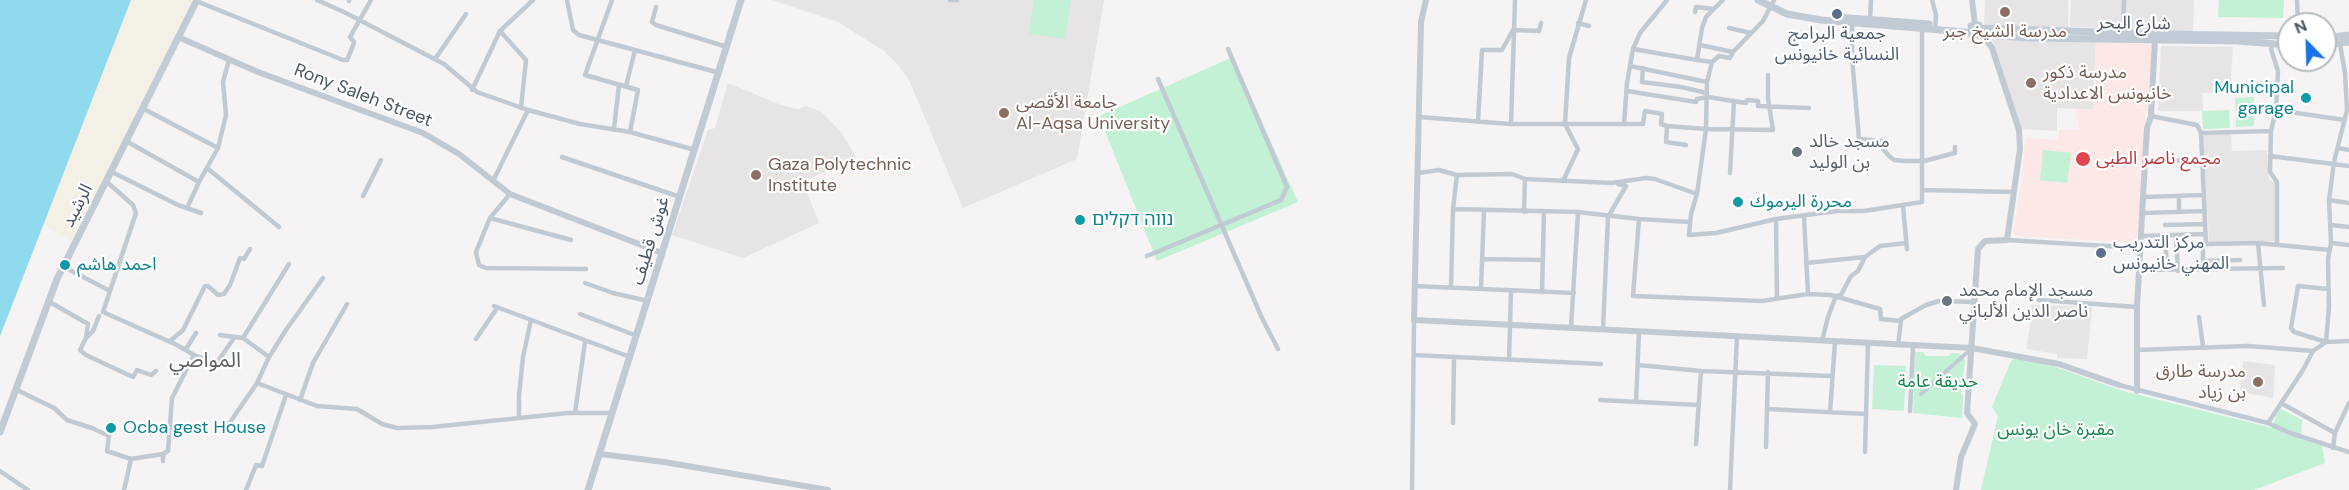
<!DOCTYPE html>
<html>
<head>
<meta charset="utf-8">
<style>
  body { margin:0 }
  #map { position:relative; width:2349px; height:490px; overflow:hidden; background:#f5f3f3; font-family:"DM Sans",sans-serif }
  canvas { display:block }
  .north { position:absolute; left:2277px; top:12px; width:60px; height:60px; box-sizing:border-box; background:#fff; border:2px solid #b7bbc0; border-radius:50%; rotate:337deg; font-size:16px; font-weight:700; line-height:24px; text-align:center; color:#4a5661 }
  .north::after { content:''; display:block; margin:auto; width:21px; height:27px; background:#1a73e8; clip-path:polygon(50% 0,100% 100%,50% 72%,0 100%) }
</style>
</head>
<body>
<div id="map">
<canvas width="2349" height="490"></canvas>
<div class="north">N</div>
</div>
<script>
const ctx = document.querySelector('canvas').getContext('2d');
ctx.lineJoin = 'round';
function paint(path, color) { ctx.fillStyle = color; ctx.fill(path, 'evenodd'); }
const poly = rows => new Path2D(rows.map(r => 'M' + r).join(''));
function stroke(path, color, width, dash) { ctx.strokeStyle = color; ctx.lineWidth = width; ctx.lineCap = dash ? 'butt' : 'round'; ctx.setLineDash(dash || []); ctx.stroke(path); }
function write(font, color, halo, rows, align = 'center') {
  ctx.font = font + ' "DM Sans","Noto Sans Arabic","Noto Sans Hebrew",sans-serif'; ctx.lineWidth = 4.5; ctx.setLineDash([]); ctx.textBaseline = 'middle'; ctx.strokeStyle = halo; ctx.fillStyle = color; for (const [text, x, y, turn = 0] of rows) {
    ctx.save(); ctx.translate(x, y); ctx.rotate((+turn || 0) * Math.PI / 180); ctx.textAlign = isNaN(turn) ? turn : align; if (halo) ctx.strokeText(text, 0, 0); ctx.fillText(text, 0, 0); ctx.restore();
  }
}
const education = poly([
  [772,0,1104,0,1077,159,963,208,909,80,898,65,884,51,838,22],
  [1985,0,2068,0,2068,28,1986,27,1984,23],
  [2071,0,2123,0,2122,28,2070,27],
  [2126,0,2194,0,2193,35,2124,32],
  [1992,40,2096,41,2093,110,2057,108,2057,131,2020,129],
  [2161,46,2233,47,2230,92,2202,93,2203,111,2158,111],
  [728,83,781,105,798,109,806,106,822,112,841,132,856,157,803,182,819,223,743,258,672,235,708,130,715,128],
  [2231,133,2232,151,2267,150,2269,180,2275,182,2276,241,2209,242,2203,134],
  [2031,305,2092,307,2087,359,2057,358,2057,354,2026,349,2030,326],
  [2243,361,2275,365,2273,398,2240,392]
]);
const medical = poly([
  [2096,41,2157,45,2154,111,2145,111,2139,243,2016,236,2013,233,2022,179,2025,138,2058,140,2059,130,2079,130,2076,109,2093,109]
]);
const green = poly([
  [1034,0,1071,0,1065,39,1029,34],
  [2219,0,2284,0,2283,18,2218,17],
  [1233,57,1298,202,1157,261,1099,116],
  [2254,97,2254,126,2236,127,2235,98],
  [2229,110,2230,128,2203,129,2202,111],
  [2043,150,2071,153,2067,183,2040,180],
  [1915,352,1923,352,1926,356,1948,356,1951,353,1959,353,1965,360,1961,394,1963,396,1962,418,1913,413],
  [2014,359,2044,363,2123,391,2272,428,2279,408,2302,420,2301,439,2322,446,2325,463,2254,490,1981,490,1998,416,1992,407,2011,361],
  [1874,365,1906,366,1904,411,1872,409]
]);
const sand = poly([
  [116,0,193,0,73,241,28,217]
]);
const water = poly([
  [0,0,131,0,0,336]
]);
const pedestrian = poly([
  [1921,394,1972,348]
]);
const minor = poly([
  [317,0,346,13,444,64,477,92,528,110,580,124,630,132,695,150],
  [567,0,573,30,579,35,720,73],
  [612,0,585,75,638,90,630,132],
  [950,0,957,0],
  [1774,0,1763,21,1733,52,1730,58,1719,56,1712,62,1707,82,1706,129,1697,194,1691,214,1689,235,1716,233,1776,219,1837,211,1864,211,1922,202,1922,28],
  [1932,0,1936,15,1935,30],
  [2297,0,2298,24],
  [196,1,343,60,347,60,353,46,354,42,350,37,371,0],
  [349,1,349,0],
  [656,7,652,22,656,25,727,47],
  [1695,12,1696,7,1714,9],
  [1870,21,1871,0],
  [1578,23,1589,26],
  [1852,23,1852,58,1859,139,1882,141,1883,149,1889,156,1894,160,1905,161,1924,161,1955,153,1955,147],
  [1729,28,1751,33],
  [500,31,526,60,521,108],
  [2123,33,2124,0],
  [1700,45,1733,52],
  [1633,49,1697,60],
  [435,59,466,14],
  [1712,62,1697,60,1702,28,1706,17,1723,0],
  [1630,66,1707,82],
  [1643,68,1642,82,1681,87,1707,93],
  [1158,79,1262,318,1278,349],
  [626,86,635,50],
  [472,90,500,31,533,0],
  [1627,91,1696,102,1697,99,1708,97,1746,103,1747,100,1758,101,1758,106,1809,108],
  [142,108,218,148],
  [2276,110,2345,120],
  [2151,116,2197,125,2201,133,2206,244,2203,247,2203,270],
  [1419,117,1511,124,1643,124,1645,111,1662,114,1661,124,1667,126,1706,129,1773,130,1768,98,1768,75],
  [1478,122,1482,50,1502,50,1513,30,1539,31,1541,23],
  [1511,124,1515,0],
  [1624,124,1627,83,1633,49,1640,33,1667,0],
  [1667,126,1666,142,1686,145],
  [614,129,619,85],
  [2271,131,2270,172,2277,182,2277,245],
  [2201,133,2271,131,2276,110,2278,71,2271,49,2273,44],
  [126,141,199,182],
  [2338,148,2349,150],
  [2270,156,2349,166],
  [562,157,680,197],
  [2145,161,2202,160],
  [207,168,279,227],
  [112,172,178,205,201,213],
  [1418,173,1439,170,1457,175,1512,174,1525,179,1612,183,1646,178,1655,179,1697,194],
  [1730,173,1734,101],
  [493,181,528,110],
  [1563,181,1578,149,1565,124,1569,58,1586,0],
  [107,182,133,205,136,213,110,291],
  [1923,190,2014,192],
  [510,194,490,218,476,252,479,265,486,268,586,269],
  [363,196,381,160],
  [2179,196,2179,211],
  [2144,197,2204,195],
  [2329,200,2349,203],
  [1903,206,1907,249],
  [187,208,199,182,218,148,226,115,223,82,229,60],
  [1453,209,1578,212,1639,219,1689,222],
  [1524,212,1525,179],
  [2143,213,2205,211],
  [1804,217,1808,294],
  [490,218,571,240],
  [1639,219,1633,296,1762,301,1808,294,1831,295,1880,309,1881,319,1901,321,1901,319,1926,305,1939,301,1974,302],
  [1776,219,1777,298],
  [2165,225,2205,224],
  [2331,225,2349,227],
  [2165,235,2167,270],
  [2176,235,2178,271],
  [2142,236,2205,234],
  [2007,240,2140,248],
  [2258,243,2264,305],
  [2331,243,2349,245],
  [2206,244,2258,243,2330,250],
  [1147,256,1281,200,1287,187,1228,49],
  [1482,259,1543,260],
  [2203,261,2240,260],
  [1806,263,1865,257],
  [64,267,110,291,103,312,177,345,194,355,215,363,218,361,234,338],
  [2140,270,2283,268],
  [585,283,613,293,648,301],
  [1414,286,1574,293],
  [1451,287,1453,209,1457,175],
  [1481,289,1484,210],
  [2328,289,2298,286,2291,328,2294,332,2326,342,2349,341],
  [1542,292,1544,211],
  [2039,300,2137,307],
  [48,301,88,324,86,338,80,350,86,355,133,377,137,370,151,375,156,371],
  [494,306,630,357],
  [580,314,637,336],
  [2199,317,2203,346],
  [1571,328,1578,212],
  [1603,329,1608,217,1626,186,1618,184],
  [220,335,243,338,269,357],
  [86,338,93,331,99,316],
  [243,338,289,264],
  [476,339,497,308],
  [170,341,183,330,205,286,208,286,218,295,224,294,230,285,240,258,244,259,250,249],
  [1822,341,1828,317,1836,296,1841,295,1851,276,1858,271,1865,257,1880,246,1906,243],
  [1898,345,1901,321],
  [186,349,196,333],
  [2136,350,2248,346,2313,351],
  [1414,355,1601,364],
  [1509,360,1511,291],
  [1638,365,1701,371,1831,376],
  [257,383,317,406,357,409,382,424,397,428,432,427,568,413,611,413],
  [2119,385,2268,423,2290,433,2349,452],
  [15,389,54,408,67,420,92,428,109,436,107,451,131,459,163,454],
  [300,400,313,363,347,304],
  [1600,400,1698,405],
  [1636,402,1639,331],
  [2281,403,2335,433],
  [1767,409,1866,414],
  [1910,411,1913,346],
  [1830,412,1835,342],
  [575,413,585,342],
  [519,418,519,395,523,357,531,320],
  [1453,423,1454,357],
  [2268,423,2303,370,2313,351,2326,342,2329,307,2328,259,2331,243,2329,200,2334,162,2347,110,2345,73,2340,44],
  [224,431,257,383,269,357,286,330,323,278],
  [1696,444,1701,371],
  [1766,447,1768,372],
  [2333,448,2335,433,2349,403],
  [1865,452,1868,343],
  [163,461,163,454,168,451,172,398,194,355],
  [0,471,28,490],
  [124,490,131,459],
  [246,490,256,465,262,466,286,395],
  [1412,490,1414,320],
  [1730,490,1737,336]
]);
const tertiary = poly([
  [1426,0,1421,22,1414,320,1972,348,2059,364,2119,385],
  [1972,0,1975,24],
  [178,37,258,72,423,133,459,154,510,194,662,253],
  [2137,391,2137,307,2145,161,2147,128,2151,116,2155,39],
  [600,454,664,462,828,490],
  [1956,490,1961,457,1975,424,1967,413,1978,249,1985,241,2007,240,2020,149,2019,130,1992,48,1983,35]
]);
const secondary = poly([
  [1758,0,1787,14,1821,20,1965,32,1974,35,1980,32,1979,25,1971,26,1972,34],
  [1836,17,1929,24],
  [1981,28,2157,34,2289,36],
  [1978,35,2032,38,2237,41,2289,45],
  [2325,38,2349,35],
  [2325,45,2349,42],
  [0,432,57,279,197,0],
  [588,490,741,0]
]);
const markers = [
  [2005,12,6,"#8d6e63"],
  [1837,14,6,"#5c6f8a"],
  [2031,83,6,"#8d6e63"],
  [2306,98,6,"#0f9aa8"],
  [1004,113,6,"#8d6e63"],
  [1797,152,6,"#6b7280"],
  [2083,159,8,"#e0444e"],
  [756,175,6,"#8d6e63"],
  [1738,202,6,"#0f9aa8"],
  [1080,220,6,"#0f9aa8"],
  [2101,253,6,"#5c6f8a"],
  [65,265,6,"#0f9aa8"],
  [1947,301,6,"#6b7280"],
  [2258,382,6,"#8d6e63"],
  [111,428,6,"#0f9aa8"]
];
const streetNames = [
  ["شارع البحر",2134,24,1],
  ["Rony Saleh Street",363,96,21],
  ["الرشيد",78,206,-63],
  ["غوش قطيف",651,241,-73]
];
const educationNames = [
  ["مدرسة الشيخ جبر",2005,32,"center"],
  ["مدرسة ذكور",2043,73],
  ["خانيونس الاعدادية",2043,94],
  ["جامعة الأقصى",1016,103],
  ["Al-Aqsa University",1016,124],
  ["Gaza Polytechnic",768,165],
  ["Institute",768,186],
  ["مدرسة طارق",2246,372,"right"],
  ["بن زياد",2246,393,"right"]
];
const serviceNames = [
  ["جمعية البرامج",1837,34],
  ["النسائية خانيونس",1837,55],
  ["مركز التدريب",2113,243,"left"],
  ["المهني خانيونس",2113,264,"left"]
];
const cultureNames = [
  ["Municipal",2294,88,"right"],
  ["garage",2294,109,"right"],
  ["محررة اليرموك",1750,202],
  ["נווה דקלים",1092,220],
  ["احمد هاشم",77,265],
  ["Ocba gest House",123,428]
];
const worshipNames = [
  ["مسجد خالد",1809,142],
  ["بن الوليد",1809,163],
  ["مسجد الإمام محمد",1959,291],
  ["ناصر الدين الألباني",1959,312]
];
const healthNames = [
  ["مجمع ناصر الطبى",2096,159]
];
const parkNames = [
  ["حديقة عامة",1938,382],
  ["مقبرة خان يونس",2056,430]
];
const quarterNames = [
  ["المواصي",205,361]
];
paint(education, '#e6e4e5');
paint(medical, '#fce8e6');
paint(green, '#c3f1d5');
paint(sand, '#f5f0e5');
paint(water, '#90daee');
stroke(pedestrian, '#c1cad2', 4);
stroke(minor, '#c1cad2', 4.5);
stroke(tertiary, '#c1cad2', 6);
stroke(secondary, '#c1cbd6', 7);
for (const [x, y, r, color] of markers) { const dot = new Path2D(); dot.arc(x, y, r, 0, 2 * Math.PI); ctx.fillStyle = color; ctx.fill(dot); stroke(dot, '#fff', 2); }
write('18px', '#4a5661', '#fff', streetNames);
write('18px', '#785e54', '#fff', educationNames, 'left');
write('18px', '#4e5e75', '#fff', serviceNames);
write('18px', '#0d838f', '#fff', cultureNames, 'left');
write('18px', '#5b616d', '#fff', worshipNames, 'left');
write('18px', '#be3a42', '#fff', healthNames, 'left');
write('18px', '#17864f', '#fff', parkNames);
write('21px', '#5f6368', '#fff', quarterNames);
</script>
</body>
</html>
